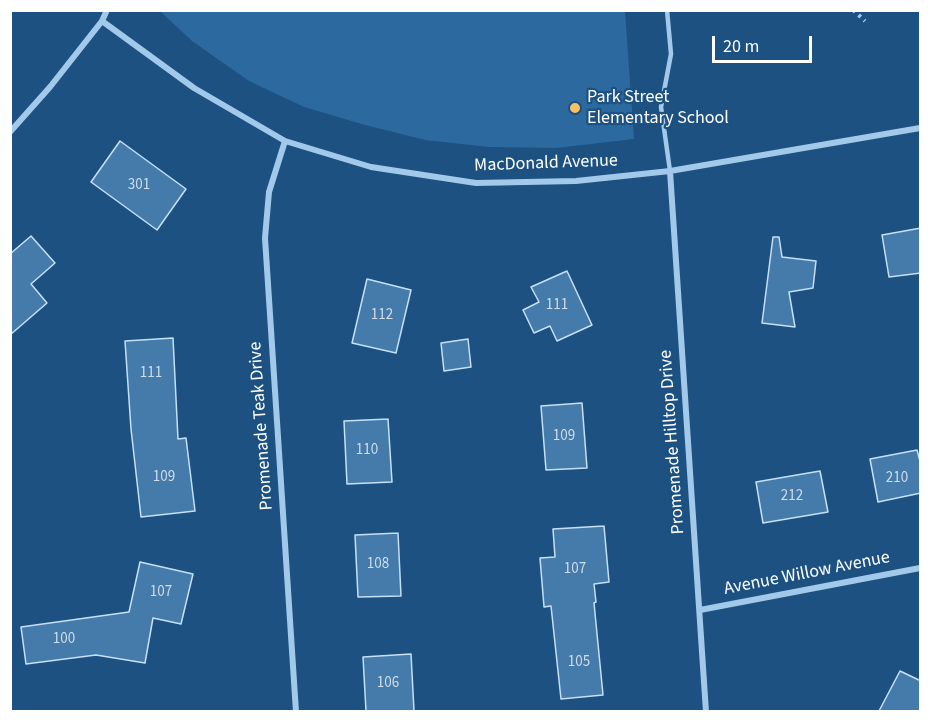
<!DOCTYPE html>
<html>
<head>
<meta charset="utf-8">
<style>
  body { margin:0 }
  #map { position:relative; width:931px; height:722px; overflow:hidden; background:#1c5182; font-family:"Source Sans 3",sans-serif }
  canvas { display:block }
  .frame { position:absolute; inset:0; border:12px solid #fff; pointer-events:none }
  .scale { position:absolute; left:712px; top:36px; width:100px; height:27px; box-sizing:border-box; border:3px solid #fff; border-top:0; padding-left:8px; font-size:18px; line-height:21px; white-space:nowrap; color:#fff; -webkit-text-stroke:4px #1c5182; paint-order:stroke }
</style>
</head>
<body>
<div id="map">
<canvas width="931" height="722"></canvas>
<div class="frame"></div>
<div class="scale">20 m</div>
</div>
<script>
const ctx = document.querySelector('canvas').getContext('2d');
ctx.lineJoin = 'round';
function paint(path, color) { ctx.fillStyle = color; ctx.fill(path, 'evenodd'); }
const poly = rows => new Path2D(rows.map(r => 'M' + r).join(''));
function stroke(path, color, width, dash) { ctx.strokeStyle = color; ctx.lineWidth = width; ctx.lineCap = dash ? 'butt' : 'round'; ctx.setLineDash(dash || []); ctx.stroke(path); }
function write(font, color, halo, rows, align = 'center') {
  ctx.font = font + ' "Source Sans 3",sans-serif'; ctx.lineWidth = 4.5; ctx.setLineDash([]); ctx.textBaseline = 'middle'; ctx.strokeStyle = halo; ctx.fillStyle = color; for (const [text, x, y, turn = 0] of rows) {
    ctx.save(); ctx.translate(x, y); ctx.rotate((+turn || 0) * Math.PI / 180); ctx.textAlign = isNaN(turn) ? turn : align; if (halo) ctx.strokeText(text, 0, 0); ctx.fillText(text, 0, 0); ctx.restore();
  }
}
const green = poly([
  [160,11,625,11,634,139,556,148,489,147,425,140,365,125,304,107,249,81,192,41]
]);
const building = poly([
  [120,141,186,189,157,230,91,182,120,141],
  [921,228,921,273,889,277,882,235,921,228],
  [31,236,55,263,31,284,47,303,10,335,10,254,31,236],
  [773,237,779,237,782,257,816,261,813,288,789,292,795,327,762,323,773,237],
  [567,271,592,325,557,341,550,326,534,333,523,310,539,302,531,287,567,271],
  [367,279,411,290,396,353,352,343,367,279],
  [173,338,178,439,186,438,195,511,141,517,131,429,125,341,173,338],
  [468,339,471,367,444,371,441,343,468,339],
  [582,403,587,468,546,470,541,406,582,403],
  [388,419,392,482,347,484,344,421,388,419],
  [917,450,921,465,921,493,878,502,870,459,917,450],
  [820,471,828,512,763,523,756,482,820,471],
  [604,526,609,582,594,584,596,602,594,603,603,695,561,699,551,606,544,607,540,558,555,557,553,529,604,526],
  [398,533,401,596,358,597,355,535,398,533],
  [140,562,193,574,181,624,153,618,145,663,96,655,26,664,21,627,129,612,140,562],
  [411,654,414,711,366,711,363,657,411,654],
  [900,671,921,681,921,711,879,711,900,671]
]);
const path = poly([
  [853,10,865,21]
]);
const service = poly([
  [667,10,671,54,661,107,670,171]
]);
const minor = poly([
  [102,21,194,88,285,141,371,167,476,183,576,181,670,171,920,128],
  [10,132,50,87,102,21,107,10],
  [285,141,269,192,265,238,296,712],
  [670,171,706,712],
  [700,610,920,568]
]);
const markers = [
  [575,108,6,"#fac15f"]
];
const numberNames = [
  ["301",139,186],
  ["111",557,306],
  ["112",382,316],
  ["111",151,374],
  ["109",564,437],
  ["110",367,451],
  ["109",164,478],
  ["210",897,479],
  ["212",792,497],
  ["108",378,565],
  ["107",575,570],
  ["107",161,593],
  ["100",64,640],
  ["105",579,663],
  ["106",388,684]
];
const poiNames = [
  ["Park Street",587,98],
  ["Elementary School",587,119]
];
const streetNames = [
  ["MacDonald Avenue",546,164,-2],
  ["Promenade Teak Drive",262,426,-94],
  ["Promenade Hilltop Drive",673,442,-94],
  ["Avenue Willow Avenue",807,574,-11]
];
paint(green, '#2c699f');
paint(building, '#457bab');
stroke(building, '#c6e0f7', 1.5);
stroke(path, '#a2c8ea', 4, [3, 4.5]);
stroke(service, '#a2c8ea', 4.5);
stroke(minor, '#a2c8ea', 6);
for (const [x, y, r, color] of markers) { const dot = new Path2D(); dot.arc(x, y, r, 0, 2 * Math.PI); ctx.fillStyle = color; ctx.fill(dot); stroke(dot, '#1c5182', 2); }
write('15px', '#d0deea', null, numberNames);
write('18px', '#fff', '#1c5182', poiNames, 'left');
write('18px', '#fff', '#1c5182', streetNames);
</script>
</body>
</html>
